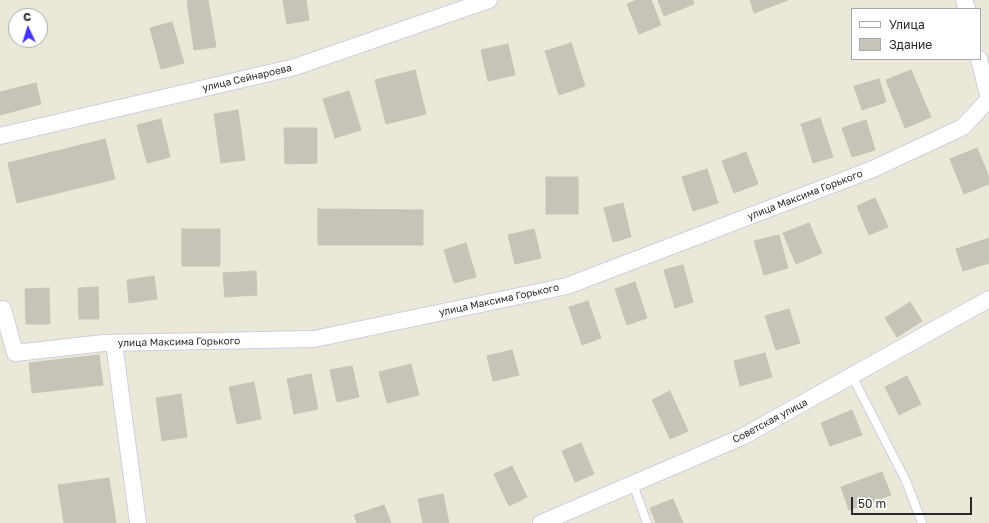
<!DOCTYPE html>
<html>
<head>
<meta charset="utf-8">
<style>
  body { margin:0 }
  #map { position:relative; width:989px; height:523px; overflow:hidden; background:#ebe8d9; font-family:"Golos Text",sans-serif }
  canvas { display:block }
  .legend { position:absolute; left:851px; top:8px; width:130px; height:52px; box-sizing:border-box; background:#fff; border:1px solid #a9a9a9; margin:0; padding:5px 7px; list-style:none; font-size:12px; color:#282828 }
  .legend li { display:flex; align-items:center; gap:8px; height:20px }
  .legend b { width:20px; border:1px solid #a9a9a9 }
  .north { position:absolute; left:8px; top:8px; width:40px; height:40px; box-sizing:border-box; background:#fff; border:1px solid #a9a9a9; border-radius:50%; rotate:356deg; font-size:11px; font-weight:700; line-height:16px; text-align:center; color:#282828 }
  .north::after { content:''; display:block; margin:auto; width:14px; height:18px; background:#4434fc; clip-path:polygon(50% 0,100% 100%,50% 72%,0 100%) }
  .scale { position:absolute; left:851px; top:497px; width:121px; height:18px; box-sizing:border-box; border:2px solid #282828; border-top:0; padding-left:5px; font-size:12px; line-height:14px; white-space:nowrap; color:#282828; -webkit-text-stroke:3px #fff; paint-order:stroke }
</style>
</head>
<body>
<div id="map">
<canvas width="989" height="523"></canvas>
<ul class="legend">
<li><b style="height:5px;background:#fff"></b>Улица</li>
<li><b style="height:11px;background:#c6c4b9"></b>Здание</li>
</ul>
<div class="north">С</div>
<div class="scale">50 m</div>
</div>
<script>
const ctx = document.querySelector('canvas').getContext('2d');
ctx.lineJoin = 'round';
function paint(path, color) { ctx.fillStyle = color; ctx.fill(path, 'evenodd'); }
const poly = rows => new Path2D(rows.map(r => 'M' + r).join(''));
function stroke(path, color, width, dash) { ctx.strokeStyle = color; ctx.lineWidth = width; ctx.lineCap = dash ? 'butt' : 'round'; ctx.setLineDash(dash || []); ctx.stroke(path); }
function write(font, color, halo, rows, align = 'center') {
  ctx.font = font + ' "Golos Text",sans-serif'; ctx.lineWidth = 4; ctx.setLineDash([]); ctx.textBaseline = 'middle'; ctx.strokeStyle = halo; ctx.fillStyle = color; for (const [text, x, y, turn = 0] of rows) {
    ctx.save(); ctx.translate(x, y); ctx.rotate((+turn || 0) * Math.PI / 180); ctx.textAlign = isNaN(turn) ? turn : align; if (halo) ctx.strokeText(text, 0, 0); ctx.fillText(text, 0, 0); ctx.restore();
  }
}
const building = poly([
  [197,0,208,0,216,47,194,50,187,1,197,0],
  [283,0,306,0,309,20,287,24,283,0],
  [637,0,651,0,661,25,639,34,627,4,637,0],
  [658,0,693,0,694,4,664,16,658,0],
  [750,0,788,0,754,13,750,0],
  [172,22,184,63,161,69,150,28,172,22],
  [571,43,585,86,559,95,545,51,571,43],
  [508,44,515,75,488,81,481,50,508,44],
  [415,70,426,114,386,124,375,80,415,70],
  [911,70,931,117,905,128,886,80,911,70],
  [879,79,886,102,862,110,854,86,879,79],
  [36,83,41,104,0,115,0,92,36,83],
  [349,91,361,130,335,138,323,99,349,91],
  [238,110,245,160,221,163,214,114,238,110],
  [820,118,833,157,813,163,801,124,820,118],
  [161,119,170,157,147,163,137,125,161,119],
  [866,120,875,150,852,157,842,128,866,120],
  [284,128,317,128,317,163,285,164,284,128],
  [105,139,115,179,17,203,8,163,105,139],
  [977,148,989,177,989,184,964,194,950,159,977,148],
  [746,152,758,184,734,193,722,161,746,152],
  [707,169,718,203,693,211,682,177,707,169],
  [546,177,578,177,578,214,546,214,546,177],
  [875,198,888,227,869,235,857,206,875,198],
  [623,203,631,237,613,242,604,208,623,203],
  [318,209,423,210,423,245,318,245,318,209],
  [809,223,822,253,796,264,783,233,809,223],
  [182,229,220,229,220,266,182,266,182,229],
  [534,229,541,258,515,264,508,235,534,229],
  [779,235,788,268,764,275,754,241,779,235],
  [989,238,989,263,963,271,956,249,989,238],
  [466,243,476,277,454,283,444,250,466,243],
  [683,265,693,302,675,308,664,270,683,265],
  [256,271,257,295,225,297,223,273,256,271],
  [154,276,157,299,129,303,127,280,154,276],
  [635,282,647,318,627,325,615,289,635,282],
  [98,287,99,319,79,319,78,288,98,287],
  [49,288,50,324,26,324,25,289,49,288],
  [588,301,601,338,582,345,569,307,588,301],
  [910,302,922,321,897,337,885,318,910,302],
  [789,309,800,343,776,350,765,316,789,309],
  [512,350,519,375,493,381,487,356,512,350],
  [765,353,772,377,740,386,734,361,765,353],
  [99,355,103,385,32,393,29,363,99,355],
  [411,364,419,395,387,403,379,372,411,364],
  [352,366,359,397,337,402,330,370,352,366],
  [311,374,318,409,294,414,287,379,311,374],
  [907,376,921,404,899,415,885,387,907,376],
  [254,382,261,419,237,424,229,387,254,382],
  [670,391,688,431,670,439,652,400,670,391],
  [181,394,187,437,162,441,156,398,181,394],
  [852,410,862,435,830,446,821,423,852,410],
  [581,443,594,474,575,482,562,451,581,443],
  [512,466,527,497,509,506,494,474,512,466],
  [882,472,891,495,849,510,841,487,882,472],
  [109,478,116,523,64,523,58,485,109,478],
  [443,494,449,523,423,523,418,499,443,494],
  [673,499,683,523,656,523,650,508,673,499],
  [384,505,391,523,357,523,354,515,384,505]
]);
const service = poly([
  [852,376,906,481,922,523],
  [633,484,647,523]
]);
const minor = poly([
  [964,0,967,9],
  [979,59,989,98],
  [0,136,295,67,489,0],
  [3,309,15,353,104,343,314,339,567,286,873,169,963,127,989,99],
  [114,343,138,523],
  [541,523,742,437,989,299]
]);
const streetNames = [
  ["улица Сейнароева",247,78,-13],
  ["улица Максима Горького",805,195,-21],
  ["улица Максима Горького",499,300,-12],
  ["улица Максима Горького",179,342,-1],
  ["Советская улица",770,421,-28]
];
paint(building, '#c6c4b9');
stroke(building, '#c6c4b3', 1);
stroke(service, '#cfcee1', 10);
stroke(minor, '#cfcee1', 18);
stroke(service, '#fff', 8);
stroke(minor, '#fff', 16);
write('10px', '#282828', '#fff', streetNames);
</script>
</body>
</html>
